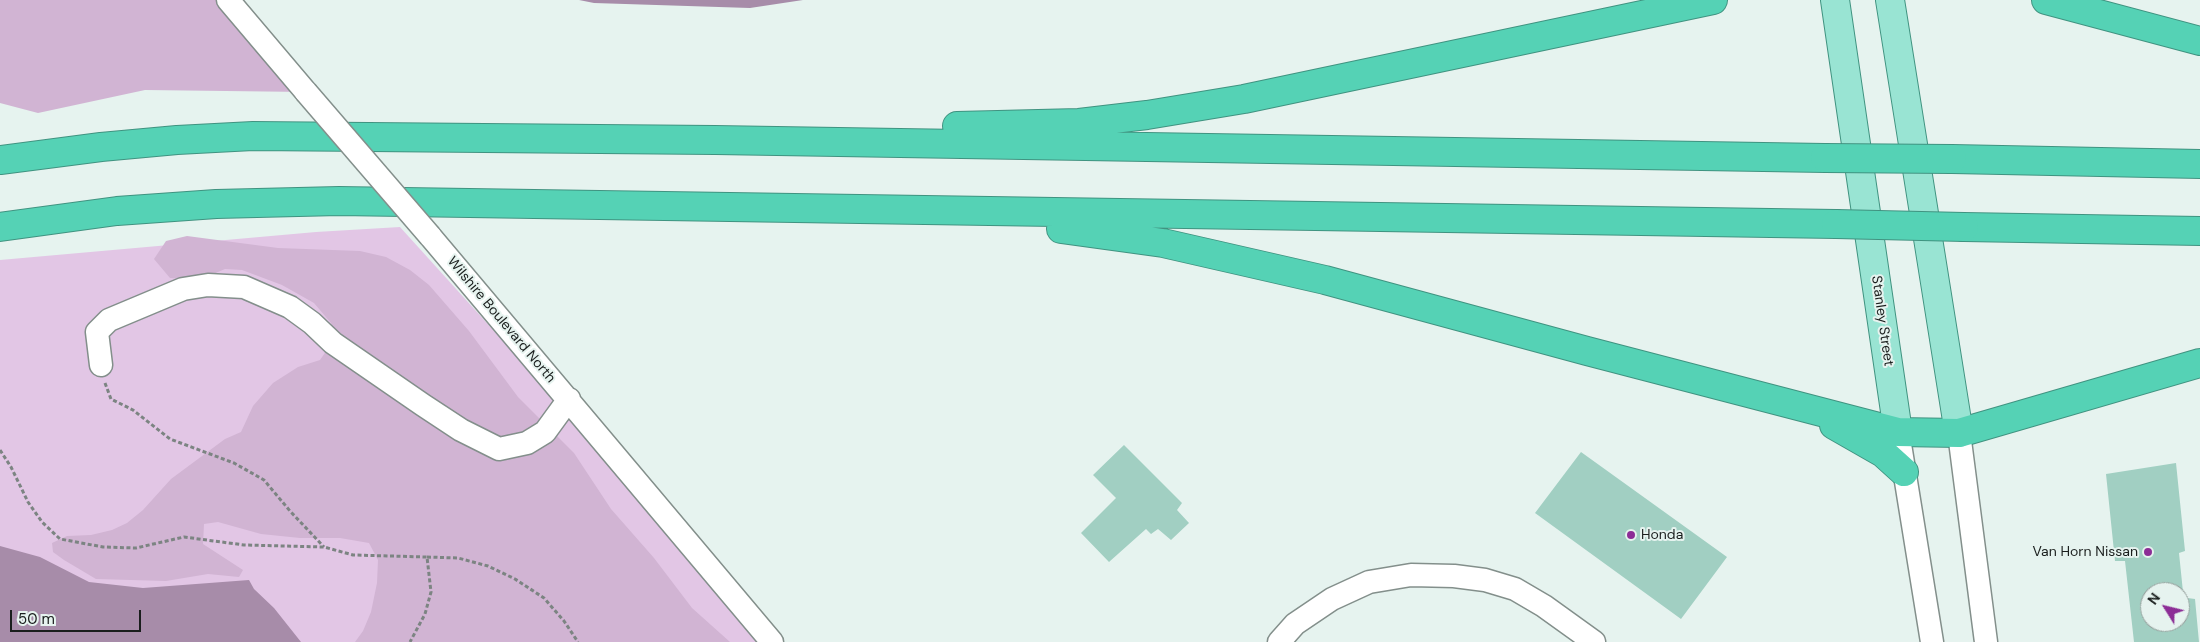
<!DOCTYPE html>
<html>
<head>
<meta charset="utf-8">
<style>
  body { margin:0 }
  #map { position:relative; width:2200px; height:642px; overflow:hidden; background:#e6f3ef; font-family:"DM Sans",sans-serif }
  canvas { display:block }
  .north { position:absolute; left:2140px; top:582px; width:50px; height:50px; box-sizing:border-box; background:#e6f3ef; border:1px solid #949e9b; border-radius:50%; rotate:306deg; font-size:14px; font-weight:700; line-height:20px; text-align:center; color:#1a1e1d }
  .north::after { content:''; display:block; margin:auto; width:18px; height:22px; background:#8c2d96; clip-path:polygon(50% 0,100% 100%,50% 72%,0 100%) }
  .scale { position:absolute; left:10px; top:610px; width:131px; height:22px; box-sizing:border-box; border:2px solid #1a1e1d; border-top:0; padding-left:6px; font-size:15px; line-height:18px; white-space:nowrap; color:#1a1e1d; -webkit-text-stroke:4px #e6f3ef; paint-order:stroke }
</style>
</head>
<body>
<div id="map">
<canvas width="2200" height="642"></canvas>
<div class="north">N</div>
<div class="scale">50 m</div>
</div>
<script>
const ctx = document.querySelector('canvas').getContext('2d');
ctx.lineJoin = 'round';
function paint(path, color) { ctx.fillStyle = color; ctx.fill(path, 'evenodd'); }
const poly = rows => new Path2D(rows.map(r => 'M' + r).join(''));
function stroke(path, color, width, dash) { ctx.strokeStyle = color; ctx.lineWidth = width; ctx.lineCap = dash ? 'butt' : 'round'; ctx.setLineDash(dash || []); ctx.stroke(path); }
function write(font, color, halo, rows, align = 'center') {
  ctx.font = font + ' "DM Sans",sans-serif'; ctx.lineWidth = 4; ctx.setLineDash([]); ctx.textBaseline = 'middle'; ctx.strokeStyle = halo; ctx.fillStyle = color; for (const [text, x, y, turn = 0] of rows) {
    ctx.save(); ctx.translate(x, y); ctx.rotate((+turn || 0) * Math.PI / 180); ctx.textAlign = isNaN(turn) ? turn : align; if (halo) ctx.strokeText(text, 0, 0); ctx.fillText(text, 0, 0); ctx.restore();
  }
}
const green = poly([
  [400,227,696,554,772,642,0,642,0,260,316,232]
]);
const forest = poly([
  [0,0,228,0,306,92,145,90,38,113,0,103],
  [187,236,278,248,360,251,386,257,410,270,429,285,469,331,518,397,574,453,611,509,654,558,692,608,730,642,355,642,363,631,371,612,377,583,378,560,369,543,340,538,300,538,261,534,218,522,204,524,203,544,243,570,239,577,208,574,166,581,96,579,64,560,53,552,52,543,67,536,91,535,112,530,127,523,143,510,171,479,225,439,241,432,253,406,273,383,298,367,320,360,336,337,331,323,314,303,282,285,242,270,225,269,199,280,170,278,154,259,166,241]
]);
const water = poly([
  [579,0,803,0,750,8,594,3],
  [0,546,40,557,89,582,143,588,249,580,254,589,274,608,301,642,0,642]
]);
const building = poly([
  [1124,445,1182,503,1177,510,1189,523,1171,540,1158,529,1151,534,1146,529,1109,562,1081,533,1116,498,1093,475],
  [1581,452,1727,557,1681,619,1535,513],
  [2176,463,2185,551,2179,553,2183,592,2150,592,2150,622,2180,622,2180,597,2195,599,2199,642,2134,642,2125,561,2115,561,2106,474]
]);
const path = poly([
  [105,383,111,399,133,410,170,439,234,463,264,480,290,511,324,547],
  [0,450,11,467,28,502,42,522,60,539,103,547,136,548,184,537,244,545,324,547,353,555,427,557,431,592,425,614,410,642],
  [427,557,458,558,488,566,515,579,544,598,564,621,578,642]
]);
const minor = poly([
  [228,0,306,92],
  [430,236,772,642],
  [101,365,97,332,109,320,183,289,208,285,244,287,290,307,312,323,333,343,423,405,461,430,499,449,527,443,545,432,569,399],
  [1898,432,1932,642],
  [1959,433,1986,642],
  [1279,642,1295,624,1332,599,1369,582,1411,575,1454,576,1485,580,1515,589,1544,606,1594,642]
]);
const major = poly([
  [1835,0,1898,432],
  [1890,0,1959,433]
]);
const highway = poly([
  [2046,0,2200,41],
  [957,126,1079,123,1147,115,1244,99,1713,0],
  [1952,159,2200,164],
  [0,160,101,147,177,140,253,136,715,140,1825,158],
  [0,227,117,211,216,204,339,201,1836,224],
  [1964,227,2200,231],
  [1061,229,1163,243,1325,280,1587,351,1898,432,1959,433,2200,363],
  [1834,425,1883,453,1904,472]
]);
const minorBridge = poly([
  [306,92,430,236]
]);
const highwayBridge = poly([
  [1825,158,1952,159],
  [1836,224,1964,227]
]);
const markers = [
  [1631,535,5,"#8c2d96"],
  [2148,552,5,"#8c2d96"]
];
const streetNames = [
  ["Wilshire Boulevard North",501,320,50],
  ["Stanley Street",1882,321,82]
];
const poiNames = [
  ["Honda",1641,535],
  ["Van Horn Nissan",2138,552,"right"]
];
paint(green, '#e2c6e5');
paint(forest, '#d1b4d3');
paint(water, '#a78ca9');
paint(building, '#a1cfc2');
stroke(minor, '#838f8b', 25);
stroke(major, '#409380', 30);
stroke(highway, '#409380', 30);
stroke(path, '#7c8482', 3, [4, 2.5]);
stroke(minor, '#fff', 22);
stroke(major, '#99e4d3', 28);
stroke(highway, '#55d2b5', 28);
stroke(minorBridge, '#838f8b', 25, []);
stroke(highwayBridge, '#409380', 30, []);
stroke(minorBridge, '#fff', 22);
stroke(highwayBridge, '#55d2b5', 28);
for (const [x, y, r, color] of markers) { const dot = new Path2D(); dot.arc(x, y, r, 0, 2 * Math.PI); ctx.fillStyle = color; ctx.fill(dot); stroke(dot, '#e6f3ef', 2); }
write('14px', '#1a1e1d', '#e6f3ef', streetNames);
write('14px', '#1a1e1d', '#e6f3ef', poiNames, 'left');
</script>
</body>
</html>
